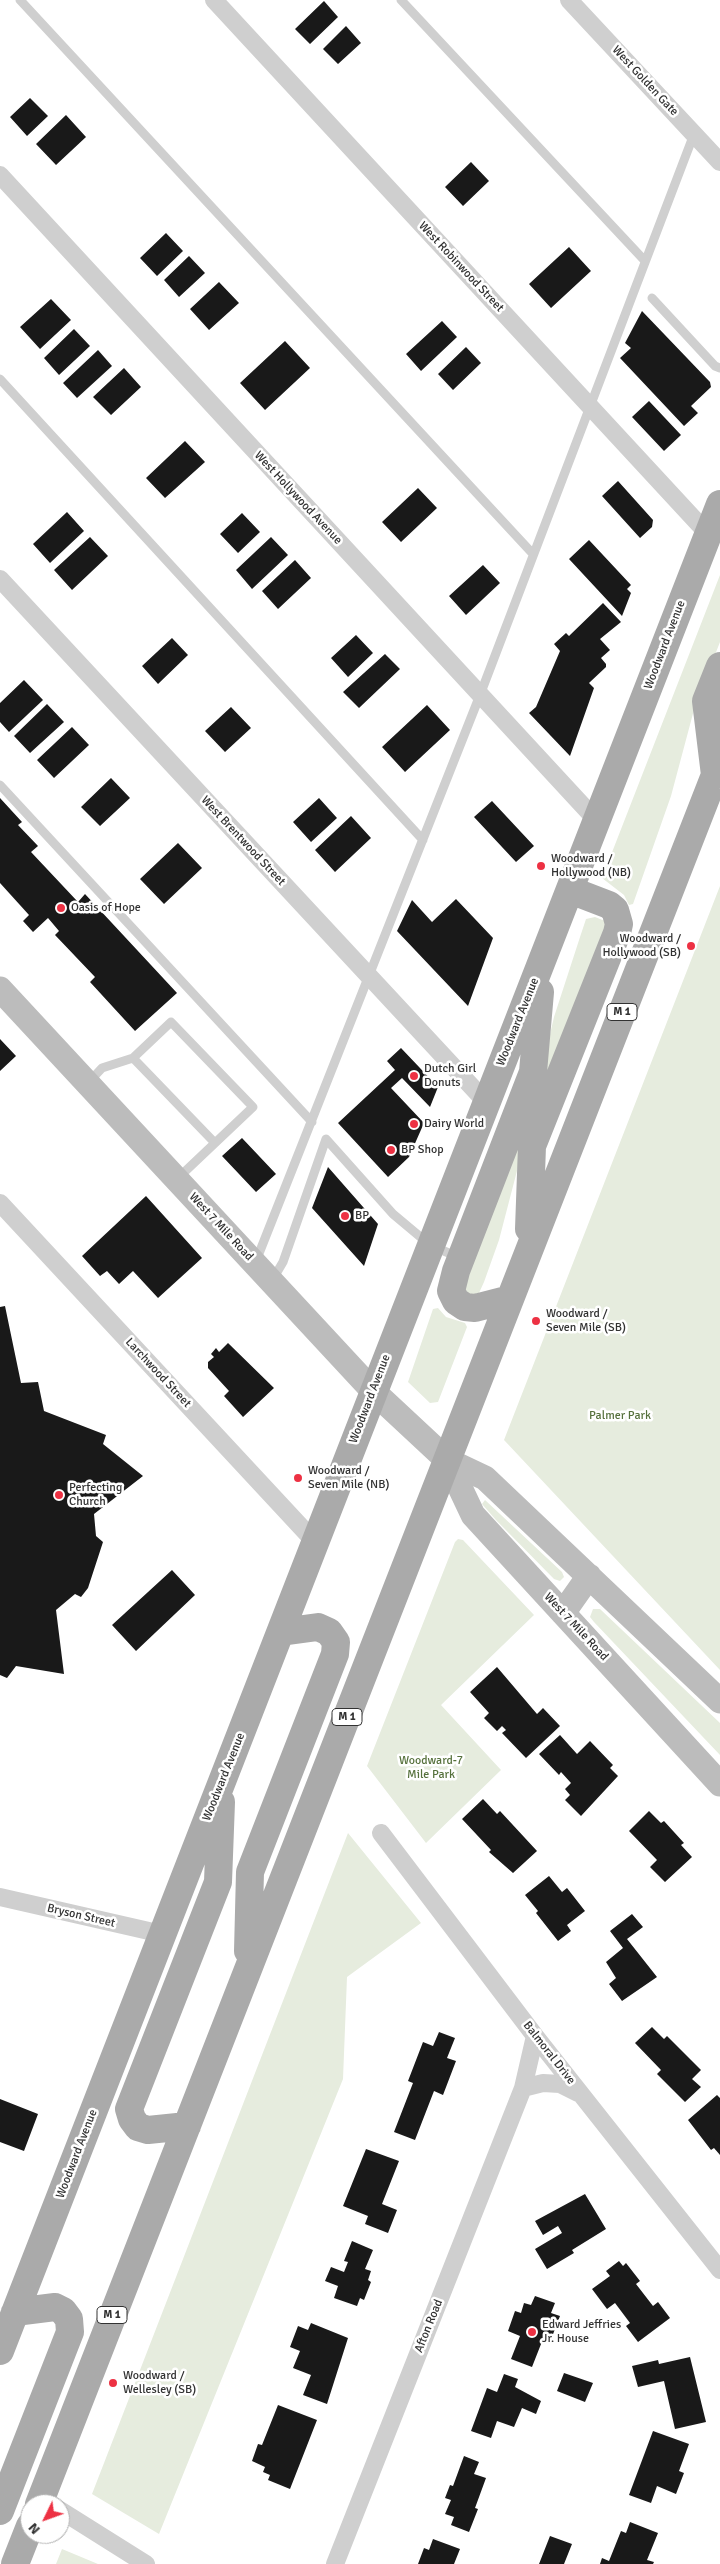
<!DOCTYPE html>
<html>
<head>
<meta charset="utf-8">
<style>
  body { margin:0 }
  #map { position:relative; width:720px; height:2564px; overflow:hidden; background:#fff; font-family:Signika,sans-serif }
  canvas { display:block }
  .north { position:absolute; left:20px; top:2494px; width:50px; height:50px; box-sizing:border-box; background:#fff; border:1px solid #adadad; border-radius:50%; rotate:228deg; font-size:14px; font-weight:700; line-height:20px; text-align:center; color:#323232 }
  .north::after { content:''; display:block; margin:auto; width:18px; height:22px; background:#ed3143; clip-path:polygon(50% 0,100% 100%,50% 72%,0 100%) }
</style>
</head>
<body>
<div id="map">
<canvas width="720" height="2564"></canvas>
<div class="north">N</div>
</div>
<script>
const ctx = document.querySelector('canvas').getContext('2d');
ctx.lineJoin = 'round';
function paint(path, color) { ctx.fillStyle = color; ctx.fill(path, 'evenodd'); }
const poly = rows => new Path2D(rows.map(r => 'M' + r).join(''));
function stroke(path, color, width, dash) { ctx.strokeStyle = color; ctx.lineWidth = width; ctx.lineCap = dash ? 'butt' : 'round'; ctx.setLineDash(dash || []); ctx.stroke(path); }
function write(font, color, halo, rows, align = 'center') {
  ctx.font = font + ' Signika,sans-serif'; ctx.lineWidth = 5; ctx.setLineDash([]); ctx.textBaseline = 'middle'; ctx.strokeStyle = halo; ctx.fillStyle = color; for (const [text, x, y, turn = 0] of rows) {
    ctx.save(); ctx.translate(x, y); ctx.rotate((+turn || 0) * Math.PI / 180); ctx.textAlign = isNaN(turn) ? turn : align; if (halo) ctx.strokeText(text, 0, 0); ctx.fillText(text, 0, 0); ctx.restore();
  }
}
const green = poly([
  [720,575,720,642,695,706,671,796,633,904,629,905,624,895,602,878],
  [720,886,720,1670,504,1440],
  [595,917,605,921,607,930,518,1167,499,1240,484,1282,479,1293,472,1295,464,1292,460,1285,547,1047,554,1017,581,934,586,919],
  [438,1308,446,1317,465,1323,467,1327,438,1402,430,1403,408,1382,433,1309],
  [485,1500,562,1572,564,1577,560,1581,554,1579,496,1520,482,1504],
  [458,1539,463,1540,534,1615,441,1705,501,1770,426,1843,367,1766,455,1542],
  [593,1609,600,1609,720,1723,720,1755,594,1622,590,1617],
  [348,1833,421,1923,347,1977,343,2079,159,2534,92,2494],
  [62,2549,98,2564,56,2564]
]);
const building = poly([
  [324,1,338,17,310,44,295,29],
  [346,26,361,43,338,64,323,49],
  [30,98,48,116,27,136,10,117],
  [66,115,86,137,56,165,36,144],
  [471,162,489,181,463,206,445,187],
  [166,233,183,251,157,276,140,258],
  [569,247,591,271,551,308,529,284],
  [189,256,205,273,179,297,164,280],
  [219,282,239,303,209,330,190,309],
  [51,299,71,320,40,349,20,327],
  [642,311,710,382,711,387,691,406,698,413,684,426,620,358,631,348,625,343],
  [442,321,457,337,421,371,406,354],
  [74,329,90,346,59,375,44,358],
  [285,341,310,368,265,410,240,383],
  [466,347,481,363,453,390,438,374],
  [98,350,112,366,77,398,63,383],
  [124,368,141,387,111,415,93,397],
  [649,401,681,435,664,451,632,417],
  [185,441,205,462,165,498,146,478],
  [618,481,653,520,652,527,640,538,602,496],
  [418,488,437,508,401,542,382,522],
  [67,512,84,531,50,563,33,544],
  [242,513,260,532,238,553,220,534],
  [90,537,108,556,72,590,54,570],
  [271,537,288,555,252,589,236,570],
  [589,540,631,585,627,589,631,593,622,616,569,559],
  [295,560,311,578,278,609,262,591],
  [483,565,500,583,466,615,449,596],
  [603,603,621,622,600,639,610,650,601,658,606,664,606,667,589,683,594,688,570,756,529,713,536,707,560,651,554,644,566,633,569,636],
  [356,635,373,653,348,677,331,658],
  [172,638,188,655,158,684,142,666],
  [385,654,400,669,359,708,343,692],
  [24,680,43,700,9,732,0,722,0,703],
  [47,704,64,722,30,753,14,736],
  [427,705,450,730,405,772,382,747],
  [231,707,251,728,225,752,205,731],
  [72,727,89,745,54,778,37,760],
  [111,778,130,798,100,826,81,807],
  [0,798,22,822,18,825,38,846,31,852,78,902,85,894,177,993,135,1031,90,982,95,977,55,935,59,931,48,918,33,932,23,921,29,915,0,883],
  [319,798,337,818,311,842,293,822],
  [492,801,534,846,516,862,474,817],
  [351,816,371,838,335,872,315,850],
  [178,843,202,868,164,904,140,879],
  [456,899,493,938,468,1006,397,931,412,900,432,922],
  [0,1039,16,1056,0,1071],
  [401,1048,438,1087,430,1107,402,1078,391,1088,424,1123,409,1157,388,1177,338,1123,395,1070,387,1061],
  [242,1138,276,1174,256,1192,222,1156],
  [328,1167,378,1224,364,1266,312,1208],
  [146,1196,202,1258,158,1298,133,1271,119,1284,107,1271,100,1276,82,1256],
  [5,1306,21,1383,38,1382,44,1411,106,1435,103,1444,143,1476,94,1514,96,1536,103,1542,88,1588,81,1597,75,1594,56,1610,64,1674,16,1666,7,1678,0,1675,0,1307],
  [228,1343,274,1388,243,1417,224,1396,229,1391,208,1368,208,1362,214,1357,211,1354,216,1348,219,1352],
  [172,1570,195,1595,136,1651,112,1625],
  [497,1667,537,1714,543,1708,560,1726,526,1758,502,1733,506,1730,502,1726,497,1731,484,1718,489,1713,470,1692],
  [560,1735,577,1754,590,1741,613,1765,610,1768,618,1776,581,1816,565,1800,570,1795,565,1789,571,1783,561,1772,559,1775,539,1754],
  [483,1799,497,1814,500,1811,537,1851,513,1873,489,1852,491,1850,462,1819],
  [649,1811,661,1823,664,1821,684,1843,681,1845,692,1857,665,1882,650,1867,657,1860,629,1831],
  [549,1876,562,1892,567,1888,585,1911,567,1925,571,1931,558,1941,536,1913,538,1911,525,1895],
  [632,1914,643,1927,627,1939,657,1977,622,2001,609,1984,616,1978,606,1962,623,1948,610,1931],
  [652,2027,664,2039,667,2036,701,2070,692,2079,701,2087,685,2102,657,2074,661,2070,635,2043],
  [439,2032,455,2038,447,2058,456,2061,443,2095,434,2091,415,2140,394,2132,413,2083,408,2081,423,2042,433,2046],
  [717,2095,720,2098,720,2155,714,2148,711,2150,688,2120],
  [0,2099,38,2114,24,2151,0,2142],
  [366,2149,399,2161,382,2204,397,2210,388,2233,365,2224,368,2216,343,2206],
  [585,2194,606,2229,572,2250,574,2253,547,2269,535,2249,562,2233,558,2226,543,2235,535,2221],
  [352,2241,373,2250,365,2269,371,2271,368,2280,371,2282,364,2300,360,2298,357,2306,334,2298,338,2286,325,2281,331,2267,344,2272,348,2262,344,2261],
  [619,2261,623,2266,626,2263,640,2281,636,2284,653,2306,658,2302,670,2318,638,2342,626,2326,630,2323,615,2303,607,2309,592,2289,610,2276,606,2271],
  [535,2296,555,2303,551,2313,560,2316,550,2342,543,2339,532,2367,511,2359,520,2336,508,2331,515,2311,521,2313,524,2303,531,2305],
  [311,2323,348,2338,327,2404,303,2395,311,2375,293,2368,300,2351,290,2347,298,2326,308,2330],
  [690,2357,706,2422,675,2429,664,2381,638,2387,632,2366,658,2360,659,2364],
  [564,2373,593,2383,585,2402,557,2391],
  [504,2374,518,2379,515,2387,541,2401,536,2414,522,2408,514,2427,497,2421,491,2438,471,2431,487,2388,497,2392],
  [278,2405,317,2420,290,2489,268,2480,270,2475,263,2472,265,2467,252,2461,258,2444,262,2445],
  [653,2431,689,2444,679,2471,684,2473,676,2494,657,2486,651,2503,629,2495],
  [464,2456,479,2462,474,2474,486,2478,475,2508,478,2509,469,2532,451,2525,454,2517,445,2514,451,2500,445,2498,450,2485,453,2486],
  [630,2522,658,2533,647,2560,654,2562,653,2564,600,2564,602,2558,609,2561,621,2531,626,2533],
  [550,2536,572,2544,564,2564,539,2564],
  [433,2539,460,2549,454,2564,418,2564,424,2548,429,2550]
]);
const service = poly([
  [20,0,533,554],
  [401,0,645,261],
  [652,298,715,366,720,368],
  [0,379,423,840],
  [0,785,312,1122],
  [133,1058,215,1143],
  [89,1082,102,1068,133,1058,171,1022,253,1107,177,1179],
  [256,1261,480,695,694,134],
  [273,1279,283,1262,326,1139,393,1214,430,1245,458,1257]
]);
const minor = poly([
  [214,0,708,534],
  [569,0,720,162],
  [0,175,597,821],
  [0,579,486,1102],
  [0,1203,315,1542],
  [381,1833,535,2036,720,2270],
  [0,1897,162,1934],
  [523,2088,543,2083,560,2084,578,2093],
  [60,2510,146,2564],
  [335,2564,523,2088,535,2036]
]);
const secondary = poly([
  [0,989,374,1392,447,1460,485,1478,720,1701],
  [447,1460,473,1515,720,1784],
  [563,1613,589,1576]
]);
const primary = poly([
  [715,775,706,701,720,666],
  [529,1229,532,1146,617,933,619,924,615,910,609,905,570,890],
  [510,1299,475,1308,465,1307,456,1301,451,1291,456,1271,533,1072,540,992],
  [248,1951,250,1872,335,1654,336,1642,329,1632,318,1627,281,1632],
  [187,2126,148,2130,138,2127,132,2119,129,2109,218,1882,221,1802],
  [0,2351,720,504],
  [39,2504,720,762],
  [0,2511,70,2332,69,2319,63,2311,55,2307,15,2312],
  [15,2564,30,2526]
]);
const markers = [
  [541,866,5,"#ed3143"],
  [61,908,5,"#ed3143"],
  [691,946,5,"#ed3143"],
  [414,1076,5,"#ed3143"],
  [414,1124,5,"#ed3143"],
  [391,1150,5,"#ed3143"],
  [345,1216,5,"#ed3143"],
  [536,1321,5,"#ed3143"],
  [298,1478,5,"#ed3143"],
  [59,1495,5,"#ed3143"],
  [532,2332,5,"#ed3143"],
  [113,2383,5,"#ed3143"]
];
const shields = [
  [622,1012,30],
  [347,1717,30],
  [112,2315,30]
];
const shieldNames = [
  ["M 1",622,1012],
  ["M 1",347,1717],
  ["M 1",112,2315]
];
const streetNames = [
  ["West Golden Gate",645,81,47],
  ["West Robinwood Street",461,267,47],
  ["West Hollywood Avenue",298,498,47],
  ["Woodward Avenue",665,645,-69],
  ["West Brentwood Street",243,841,47],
  ["Woodward Avenue",518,1022,-68],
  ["West 7 Mile Road",221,1227,47],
  ["Larchwood Street",158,1373,47],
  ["Woodward Avenue",370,1399,-69],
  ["West 7 Mile Road",576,1627,47],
  ["Woodward Avenue",224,1777,-68],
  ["Bryson Street",81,1916,13],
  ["Balmoral Drive",549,2053,52],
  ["Woodward Avenue",77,2154,-69],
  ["Afton Road",429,2326,-68]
];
const poiNames = [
  ["Woodward /",551,859],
  ["Hollywood (NB)",551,873],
  ["Oasis of Hope",71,908],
  ["Woodward /",681,939,"right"],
  ["Hollywood (SB)",681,953,"right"],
  ["Dutch Girl",424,1069],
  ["Donuts",424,1083],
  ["Dairy World",424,1124],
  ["BP Shop",401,1150],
  ["BP",355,1216],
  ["Woodward /",546,1314],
  ["Seven Mile (SB)",546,1328],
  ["Woodward /",308,1471],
  ["Seven Mile (NB)",308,1485],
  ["Perfecting",69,1488],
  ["Church",69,1502],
  ["Edward Jeffries",542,2325],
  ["Jr. House",542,2339],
  ["Woodward /",123,2376],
  ["Wellesley (SB)",123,2390]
];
const parkNames = [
  ["Palmer Park",620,1416],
  ["Woodward-7",431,1761],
  ["Mile Park",431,1775]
];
paint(green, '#e6ecde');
paint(building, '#191919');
stroke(service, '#cfcfcf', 9);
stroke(minor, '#cfcfcf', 18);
stroke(secondary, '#bcbcbc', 25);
stroke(primary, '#aaa', 28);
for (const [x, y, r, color] of markers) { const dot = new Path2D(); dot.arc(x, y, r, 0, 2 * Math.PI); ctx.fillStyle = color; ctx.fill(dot); stroke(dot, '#fff', 2); }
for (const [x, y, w] of shields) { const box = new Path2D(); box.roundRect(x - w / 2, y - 8.5, w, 17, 4); ctx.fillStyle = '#fff'; ctx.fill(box); stroke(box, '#323232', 1); }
write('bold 11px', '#323232', null, shieldNames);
write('12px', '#323232', '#fff', streetNames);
write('12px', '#323232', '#fff', poiNames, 'left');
write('12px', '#56713c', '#fff', parkNames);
</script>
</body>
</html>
